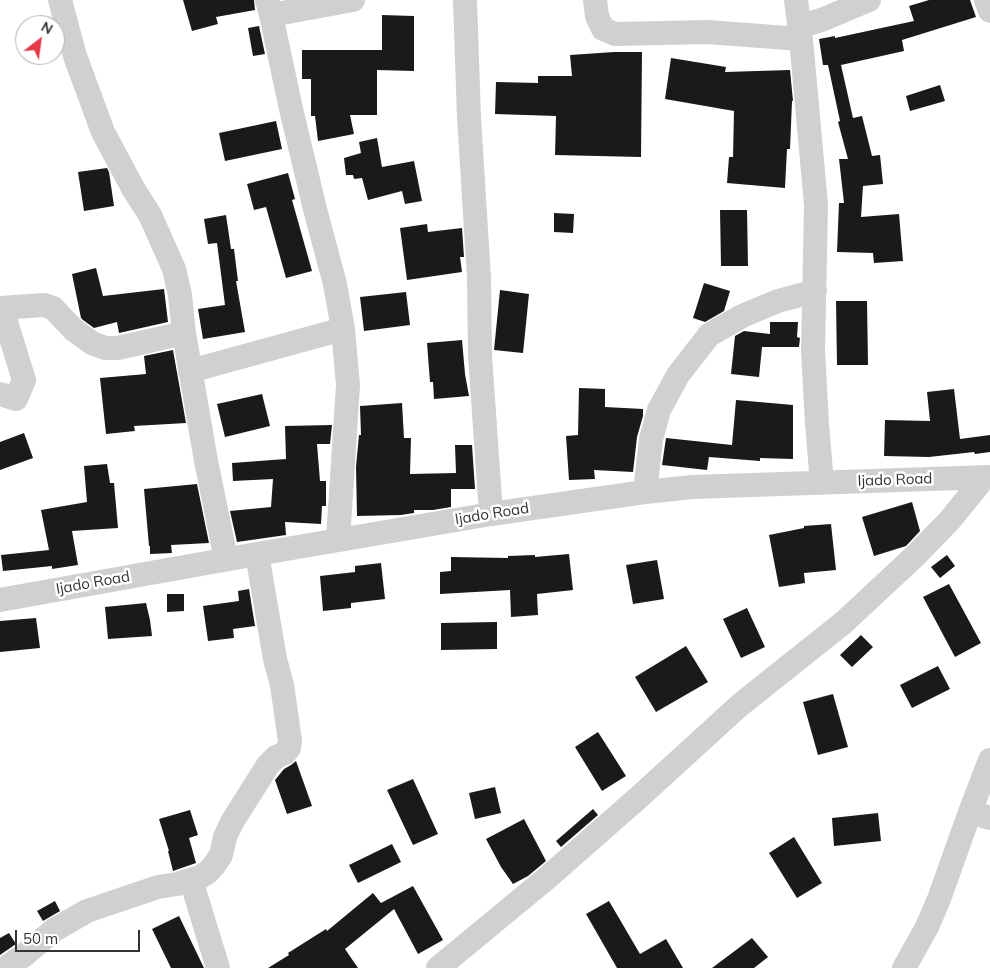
<!DOCTYPE html>
<html>
<head>
<meta charset="utf-8">
<style>
  body { margin:0 }
  #map { position:relative; width:990px; height:968px; overflow:hidden; background:#fff; font-family:Mulish,sans-serif }
  canvas { display:block }
  .north { position:absolute; left:15px; top:15px; width:50px; height:50px; box-sizing:border-box; background:#fff; border:1px solid #adadad; border-radius:50%; rotate:30deg; font-size:14px; font-weight:700; line-height:20px; text-align:center; color:#333 }
  .north::after { content:''; display:block; margin:auto; width:18px; height:22px; background:#e63946; clip-path:polygon(50% 0,100% 100%,50% 72%,0 100%) }
  .scale { position:absolute; left:15px; top:930px; width:125px; height:22px; box-sizing:border-box; border:2px solid #333; border-top:0; padding-left:6px; font-size:15px; line-height:18px; white-space:nowrap; color:#333; -webkit-text-stroke:4px #fff; paint-order:stroke }
</style>
</head>
<body>
<div id="map">
<canvas width="990" height="968"></canvas>
<div class="north">N</div>
<div class="scale">50 m</div>
</div>
<script>
const ctx = document.querySelector('canvas').getContext('2d');
ctx.lineJoin = 'round';
function paint(path, color) { ctx.fillStyle = color; ctx.fill(path, 'evenodd'); }
const poly = rows => new Path2D(rows.map(r => 'M' + r).join(''));
function stroke(path, color, width, dash) { ctx.strokeStyle = color; ctx.lineWidth = width; ctx.lineCap = dash ? 'butt' : 'round'; ctx.setLineDash(dash || []); ctx.stroke(path); }
function write(font, color, halo, rows, align = 'center') {
  ctx.font = font + ' Mulish,sans-serif'; ctx.lineWidth = 5; ctx.setLineDash([]); ctx.textBaseline = 'middle'; ctx.strokeStyle = halo; ctx.fillStyle = color; for (const [text, x, y, turn = 0] of rows) {
    ctx.save(); ctx.translate(x, y); ctx.rotate((+turn || 0) * Math.PI / 180); ctx.textAlign = isNaN(turn) ? turn : align; if (halo) ctx.strokeText(text, 0, 0); ctx.fillText(text, 0, 0); ctx.restore();
  }
}
const building = poly([
  [183,0,254,0,255,10,216,17,218,24,192,31],
  [929,0,970,0,976,17,902,40,904,51,841,65,853,118,862,116,872,156,880,155,883,184,863,186,861,217,899,214,903,261,874,263,873,253,837,252,839,203,844,203,839,159,848,159,838,122,840,121,828,65,823,65,819,39,835,36,835,38,914,21,909,6],
  [382,15,414,16,414,71,377,70,377,115,350,115,354,134,318,141,315,116,311,116,311,79,302,79,302,50,382,50],
  [259,26,265,54,253,56,248,28],
  [614,52,642,52,641,157,555,155,556,116,495,114,496,82,538,83,538,76,572,76,570,55],
  [671,58,726,67,725,72,790,70,793,101,792,101,790,149,787,149,785,188,727,183,729,157,733,157,734,111,665,99],
  [940,85,945,101,910,111,906,96],
  [276,121,282,149,225,161,219,133],
  [377,138,382,167,414,161,422,201,405,204,402,191,368,200,362,178,354,179,353,175,346,175,344,158,361,153,359,142],
  [107,168,109,172,114,206,84,211,78,172],
  [288,173,295,199,292,200,312,271,286,278,266,207,254,210,247,184],
  [720,210,747,210,748,266,721,266],
  [554,213,574,214,573,233,554,232],
  [226,215,231,249,234,249,238,281,236,281,245,332,203,339,198,309,225,305,217,243,208,244,204,219],
  [427,224,428,232,462,228,464,257,460,257,462,272,407,280,400,228],
  [96,268,103,296,164,289,168,322,119,333,117,322,94,328,83,320,81,318,72,274],
  [704,283,730,291,724,311,705,322,693,318],
  [500,290,529,294,523,353,494,350],
  [406,292,410,325,364,331,360,297],
  [836,301,867,301,868,365,837,365],
  [770,322,798,322,797,337,800,338,799,347,762,347,759,377,731,374,735,336,744,331,770,334],
  [462,340,465,374,469,396,434,399,433,382,430,382,427,343],
  [173,350,186,423,134,426,135,431,106,434,100,378,146,374,144,356],
  [579,388,605,389,605,407,643,409,643,416,637,437,633,472,594,470,595,479,569,480,566,436,578,435],
  [954,389,960,439,990,435,990,452,975,454,974,452,929,457,884,456,885,420,930,421,927,392],
  [262,394,270,426,225,437,217,404],
  [736,400,793,405,793,459,760,458,760,461,709,457,707,470,662,465,666,438,732,445],
  [402,403,404,438,411,438,410,474,456,473,455,445,472,445,475,489,451,489,451,507,433,510,414,510,414,513,401,515,357,516,356,467,359,435,361,435,360,406],
  [332,425,330,444,317,444,320,481,326,481,326,506,322,506,321,524,285,522,286,535,237,542,230,511,271,507,273,479,233,481,232,463,286,459,285,426],
  [24,433,33,458,0,470,0,442],
  [107,464,110,483,114,483,118,528,72,531,78,565,52,569,52,566,3,571,1,555,49,550,41,510,87,502,84,466],
  [197,484,209,543,171,545,172,553,150,554,150,546,149,546,144,489],
  [912,502,920,531,906,546,874,556,862,517],
  [831,524,836,570,804,573,805,583,779,587,769,535,804,528,804,526],
  [569,554,573,590,537,594,538,615,511,617,510,590,440,594,440,572,451,571,451,557,508,558,508,556,535,555,535,557],
  [947,555,955,566,940,578,931,567],
  [657,560,664,599,633,604,626,565],
  [381,563,385,599,351,603,351,608,323,611,320,576,355,572,355,566],
  [949,584,981,643,955,657,923,597],
  [249,589,255,626,233,629,234,638,208,641,203,606,239,601,238,591],
  [167,594,184,594,184,611,167,612],
  [146,603,150,620,152,636,108,639,105,607],
  [747,608,765,647,741,658,723,619],
  [36,618,40,648,0,652,0,621],
  [497,622,497,649,441,650,441,623],
  [861,635,873,647,852,667,840,655],
  [686,646,708,682,656,712,635,677],
  [938,666,950,689,912,708,900,685],
  [833,694,848,747,818,755,803,702],
  [598,732,626,776,602,791,575,747],
  [296,761,312,806,287,814,275,780,284,769,291,765],
  [413,779,438,834,413,845,387,790],
  [495,787,501,813,475,819,469,793],
  [593,809,598,815,561,847,556,841],
  [190,810,198,835,189,838,196,863,173,871,168,851,169,851,159,819],
  [878,813,881,841,834,846,832,818],
  [524,819,546,861,528,876,513,884,501,867,486,839],
  [794,837,822,883,797,898,769,853],
  [392,844,401,862,358,883,349,865],
  [413,886,443,940,418,954,394,909,345,949,358,968,268,968,289,955,288,953,326,929,327,931,373,893,381,903],
  [55,901,60,911,43,921,37,911],
  [609,901,640,954,666,939,683,968,617,968,586,914],
  [179,916,204,968,171,968,152,929],
  [9,933,16,944,0,955,0,938],
  [752,938,768,957,754,968,712,968]
]);
const minor = poly([
  [60,0,75,56,103,132,134,190,150,215,174,269,180,295,184,333,206,461,226,559],
  [267,0,271,15,291,109,315,209,335,284,343,329,348,385,338,540],
  [465,0,469,118,479,278,480,355,491,514],
  [595,0,597,16,603,29,615,34,707,32,801,39],
  [796,0,801,39,816,205,813,351,817,424,822,483],
  [986,0,990,11],
  [271,15,353,0],
  [799,27,824,19,869,0],
  [0,308,44,305,53,308,74,330,92,343,105,348,118,348,184,333],
  [190,371,343,329],
  [0,394,16,399,24,380,2,309],
  [645,492,651,439,659,410,678,375,709,335,742,316,778,301,815,291],
  [0,600,257,554,491,514,645,492,693,487,990,477],
  [970,812,990,818],
  [191,880,218,968],
  [5,968,23,956,54,930,87,911,158,887,177,884,200,877,208,872,215,864,221,855,225,837,232,822,268,765,276,757,285,753,289,748,290,741,282,685,275,659,257,554],
  [438,968,547,878,638,798,740,705,843,623,915,556,949,521,984,478],
  [904,968,927,927,939,899,970,812,990,760]
]);
const streetNames = [
  ["Ijado Road",895,480,-2],
  ["Ijado Road",492,514,-9],
  ["Ijado Road",93,583,-10]
];
paint(building, '#1a1a1a');
stroke(minor, '#d0d0d0', 24);
write('15px', '#333', '#fff', streetNames);
</script>
</body>
</html>
